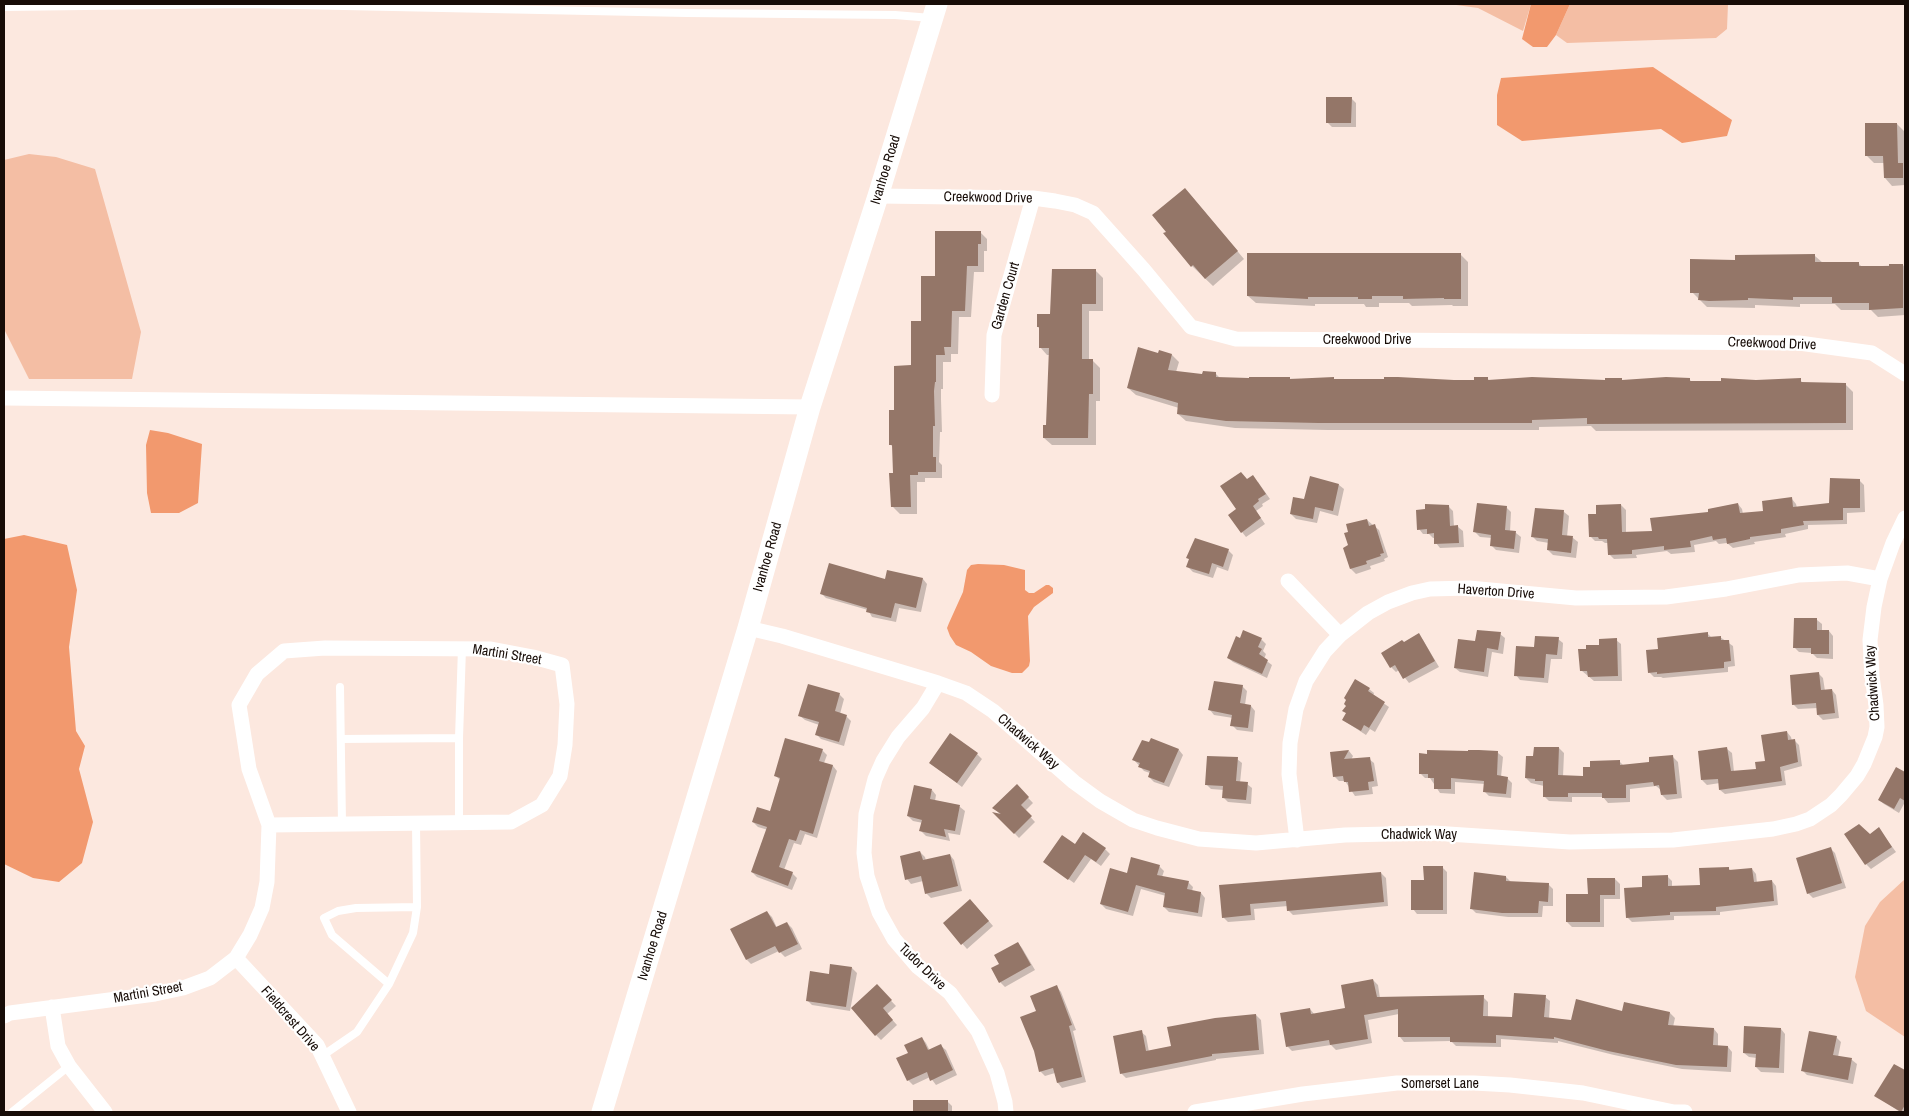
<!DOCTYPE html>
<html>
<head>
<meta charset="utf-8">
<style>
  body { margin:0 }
  #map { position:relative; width:1909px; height:1116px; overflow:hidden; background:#fce8df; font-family:"Archivo Narrow",sans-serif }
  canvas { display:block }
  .frame { position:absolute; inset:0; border:5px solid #170c07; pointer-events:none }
</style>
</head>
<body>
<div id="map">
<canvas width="1909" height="1116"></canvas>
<div class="frame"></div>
</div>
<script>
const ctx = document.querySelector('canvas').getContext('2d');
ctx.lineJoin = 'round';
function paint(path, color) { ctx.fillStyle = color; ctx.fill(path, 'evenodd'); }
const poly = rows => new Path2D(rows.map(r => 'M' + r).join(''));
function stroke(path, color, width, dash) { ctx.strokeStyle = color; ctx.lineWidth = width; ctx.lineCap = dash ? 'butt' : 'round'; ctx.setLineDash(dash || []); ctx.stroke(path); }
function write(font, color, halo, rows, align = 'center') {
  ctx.font = font + ' "Archivo Narrow",sans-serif'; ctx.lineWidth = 4.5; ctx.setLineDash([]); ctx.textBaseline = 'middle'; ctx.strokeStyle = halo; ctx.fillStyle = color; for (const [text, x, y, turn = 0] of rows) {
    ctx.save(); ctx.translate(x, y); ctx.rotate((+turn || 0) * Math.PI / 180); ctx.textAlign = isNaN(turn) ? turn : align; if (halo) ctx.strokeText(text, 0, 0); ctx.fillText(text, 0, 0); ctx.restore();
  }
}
const green = poly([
  [1449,4,1531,4,1523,31,1478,8],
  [1570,4,1728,4,1727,29,1716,38,1567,43,1556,35],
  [29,154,56,157,95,169,141,332,132,379,29,379,4,329,4,160],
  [1905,879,1905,1037,1866,1011,1855,977,1865,926,1880,902]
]);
const water = poly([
  [1531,4,1570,4,1556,35,1547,47,1533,47,1522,39],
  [1653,67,1732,120,1727,136,1682,143,1661,129,1522,141,1497,125,1497,95,1501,78],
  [150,430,168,433,202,444,198,503,179,513,151,513,147,493,146,445],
  [24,535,67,545,77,590,69,647,76,731,85,746,79,769,93,822,82,863,59,882,33,878,4,864,4,539],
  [978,564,1004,565,1025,570,1025,590,1029,593,1034,593,1046,585,1049,585,1053,588,1053,593,1034,607,1028,616,1030,661,1029,666,1022,673,1012,673,991,666,971,652,956,645,950,636,947,628,949,623,963,592,967,570,971,565]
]);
const shadow = poly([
  [1351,98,1356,103,1356,127,1332,127,1327,122],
  [1897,124,1904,131,1905,185,1892,186,1885,178,1884,163,1874,163,1866,155],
  [1192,197,1244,259,1213,286,1192,266],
  [980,232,987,239,987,251,984,251,984,272,974,272,971,317,959,317,958,354,951,354,951,362,943,362,943,389,941,389,941,399,942,432,940,432,939,462,942,465,942,478,925,478,925,482,917,482,917,514,900,514,893,507,894,448,890,444,896,412,912,367,923,322,936,277],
  [1461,255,1468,262,1468,306,1453,306,1452,305,1412,306,1409,303,1379,303,1379,307,1366,307,1364,304,1315,304,1315,306,1256,303,1248,296],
  [1815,256,1823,263,1858,263,1862,267,1903,265,1905,268,1905,315,1878,317,1871,310,1841,310,1835,304,1800,304,1800,307,1755,305,1755,308,1707,307,1692,292,1736,261],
  [1095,270,1103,278,1103,311,1089,311,1089,360,1092,360,1100,368,1100,401,1096,401,1096,445,1052,445,1044,438,1047,426,1050,355,1047,355,1040,347,1040,329,1038,327],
  [1159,355,1172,355,1179,362,1176,372,1203,375,1215,373,1220,378,1475,381,1487,378,1490,381,1623,381,1689,379,1692,382,1786,382,1800,380,1804,384,1845,384,1853,392,1853,430,1596,431,1591,426,1539,427,1539,430,1327,430,1235,428,1186,421,1178,414,1179,408,1136,395,1128,388],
  [1248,480,1258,482,1270,499,1262,504,1263,506,1256,511,1265,524,1246,537,1242,532,1238,509],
  [1859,480,1864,485,1865,512,1847,513,1847,524,1808,525,1808,529,1785,534,1786,537,1754,542,1755,544,1733,548,1727,543,1719,544,1716,541,1694,545,1695,552,1671,554,1667,551,1636,555,1637,558,1614,559,1609,554,1608,543,1605,543,1602,541,1595,541,1590,536,1597,515,1621,505,1626,510,1626,533,1653,532,1738,504,1742,509,1743,514,1765,512,1792,499,1796,504,1797,508,1831,504],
  [1339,485,1344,489,1338,516,1320,511,1317,523,1296,519,1291,514,1305,501],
  [1448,506,1453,511,1454,527,1458,527,1463,531,1464,547,1440,548,1436,543,1435,538,1433,538,1429,534,1423,534,1419,529],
  [1506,507,1511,512,1510,532,1516,533,1521,537,1519,553,1496,550,1491,545,1492,538,1480,537,1475,532],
  [1564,512,1569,516,1567,537,1573,538,1578,542,1576,558,1553,555,1548,550,1549,543,1537,541,1532,536],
  [1367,520,1379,530,1388,557,1384,559,1385,561,1370,566,1371,569,1356,574,1351,569,1350,533],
  [1228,550,1233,555,1228,571,1217,567,1213,578,1193,572,1188,567,1190,560,1188,558],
  [923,579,927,584,921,612,899,608,896,622,872,617,868,610,826,598,821,593,886,581],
  [1817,620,1822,624,1822,631,1829,631,1833,636,1833,659,1817,658,1812,653,1799,652,1794,647],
  [1707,633,1712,638,1720,637,1733,646,1735,666,1728,667,1728,672,1663,678,1661,677,1654,677,1649,672,1660,650],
  [1500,634,1505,638,1503,654,1492,652,1488,677,1460,672,1455,668,1476,643],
  [1419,635,1423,640,1439,667,1409,683,1399,670,1396,672,1391,667,1404,644],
  [1261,639,1266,644,1263,651,1266,654,1264,659,1272,665,1267,678,1233,662,1228,658],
  [1558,639,1563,643,1562,659,1551,659,1548,683,1520,680,1516,675,1535,649],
  [1616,640,1621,644,1622,681,1594,681,1582,671,1588,650],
  [1818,673,1823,678,1825,691,1832,690,1836,695,1839,718,1823,720,1818,715,1818,708,1798,709,1793,704],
  [1242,686,1247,691,1245,705,1251,706,1255,711,1253,732,1237,730,1232,725,1233,718,1214,715,1210,710],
  [1369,689,1374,693,1373,696,1389,707,1375,732,1370,729,1366,735,1343,720,1347,714,1344,711],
  [839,694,844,699,840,714,846,716,851,721,844,746,821,739,817,735,819,725,805,720,800,716],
  [1787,732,1791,737,1792,741,1794,740,1799,745,1802,766,1784,771,1786,785,1725,794,1720,790,1720,783,1707,785,1702,780,1727,749,1732,753,1734,772,1758,770,1766,762],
  [1151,739,1179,750,1183,755,1169,787,1154,782,1149,777,1150,773,1144,771,1134,760,1150,744],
  [1559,748,1564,753,1563,777,1584,777,1591,768,1620,762,1624,766,1651,763,1673,757,1678,762,1682,798,1667,800,1662,795,1661,790,1656,786,1630,789,1630,802,1608,803,1603,797,1572,797,1572,802,1549,801,1544,796,1544,786,1531,783,1526,778,1534,757],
  [822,750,827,755,824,763,833,766,837,771,817,838,805,834,801,845,794,843,784,870,792,873,797,878,792,890,757,877,752,872,768,830,758,827,753,822,771,813,781,781,775,775],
  [1349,751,1353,756,1351,760,1369,759,1374,763,1378,786,1372,787,1373,794,1355,796,1345,781,1339,781,1334,776,1332,753],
  [1498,753,1503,757,1501,777,1507,778,1512,783,1511,798,1489,796,1484,791,1485,784,1455,782,1455,794,1440,793,1430,778,1425,778,1420,773],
  [977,754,982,759,962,787,930,763],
  [1237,759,1242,763,1240,783,1247,784,1252,788,1251,804,1228,802,1223,797,1224,790,1211,789,1206,784],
  [1896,769,1905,774,1905,802,1899,813,1884,804,1879,800],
  [1017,786,1033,803,1025,811,1035,822,1019,838,996,814,1001,815,994,808],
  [932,790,936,795,935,801,960,807,965,811,960,835,948,833,950,841,926,836,921,831,923,823,913,821,908,816],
  [1879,829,1896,852,1871,869,1866,864,1870,835],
  [1830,848,1835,853,1846,888,1813,898,1808,893],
  [1105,849,1110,854,1101,866,1091,859,1074,883,1045,862],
  [920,852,925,857,926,861,950,855,954,860,962,891,931,898,926,893,923,881,911,884,907,879],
  [1159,866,1164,871,1162,877,1188,882,1193,887,1192,891,1201,893,1205,898,1202,917,1169,912,1164,907,1166,896,1141,889,1133,916,1106,909,1101,904,1128,874],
  [1442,867,1447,872,1447,914,1417,914,1413,909,1425,881],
  [1729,869,1732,871,1752,869,1756,874,1757,883,1772,881,1776,886,1778,905,1720,912,1720,915,1674,916,1674,920,1632,922,1627,917,1644,888,1667,876,1672,881,1672,888,1701,887],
  [1381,873,1386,878,1388,906,1293,915,1288,910,1288,906,1254,909,1255,920,1228,922,1223,917,1220,886],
  [1506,877,1511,882,1548,884,1553,889,1553,906,1543,906,1542,917,1508,917,1476,913,1471,908],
  [1615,879,1620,884,1620,899,1604,899,1604,927,1572,927,1567,922,1589,895],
  [975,905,993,926,967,949,944,923],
  [767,912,772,917,777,928,787,923,792,928,802,949,785,957,779,951,751,964,747,960],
  [1018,943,1022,948,1035,970,1005,987,1000,982,1001,964],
  [852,968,857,973,850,1011,812,1005,807,1000,830,976],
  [1373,980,1378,985,1380,998,1483,997,1488,1002,1488,1018,1513,1018,1545,997,1550,1001,1549,1019,1572,1021,1623,1013,1670,1013,1675,1018,1673,1027,1714,1029,1718,1034,1718,1046,1728,1047,1732,1052,1731,1072,1682,1069,1614,1055,1558,1041,1558,1043,1501,1039,1501,1047,1456,1046,1451,1041,1404,1042,1400,1037,1399,1014,1368,1020,1372,1043,1336,1050,1331,1045,1292,1051,1288,1047,1310,1009,1315,1015,1346,1009],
  [877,986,896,1006,887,1014,897,1025,881,1040,876,1035],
  [1057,987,1061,992,1076,1030,1073,1031,1086,1082,1062,1088,1058,1083,1055,1073,1045,1076,1040,1071,1037,1011],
  [1256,1015,1261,1020,1264,1054,1216,1059,1216,1060,1126,1078,1121,1073,1141,1032,1146,1036,1149,1052,1172,1047],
  [1781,1029,1785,1034,1784,1073,1761,1072,1756,1067,1757,1058,1749,1057,1744,1053],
  [1836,1037,1841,1042,1838,1057,1852,1060,1857,1064,1853,1084,1807,1075,1802,1070],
  [922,1038,926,1043,930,1051,941,1046,946,1050,957,1075,936,1085,930,1077,913,1085,908,1080,910,1053],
  [1894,1065,1905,1072,1905,1112,1900,1112,1876,1096],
  [947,1101,952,1106,952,1112,914,1112,914,1102]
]);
const building = poly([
  [1326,97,1352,97,1351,123,1326,123],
  [1865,123,1897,123,1898,163,1903,163,1903,178,1884,178,1883,156,1865,156],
  [1185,188,1238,251,1205,279,1193,265,1191,267,1163,233,1166,232,1152,215],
  [935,231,981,231,981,244,978,244,978,266,967,266,965,311,952,311,951,347,944,347,945,355,936,355,936,382,935,382,934,391,935,426,933,426,933,457,936,457,936,472,918,472,918,475,910,475,911,507,891,507,889,473,893,473,892,445,889,445,889,410,894,410,894,366,911,365,911,321,921,321,921,276,935,276],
  [1247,253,1461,253,1461,299,1444,299,1444,298,1403,299,1403,296,1372,296,1372,299,1358,299,1358,297,1308,297,1308,299,1247,296],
  [1815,254,1815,262,1859,262,1859,266,1889,266,1889,264,1903,264,1903,308,1869,310,1869,303,1832,303,1832,297,1793,297,1793,300,1748,298,1748,300,1709,301,1698,300,1699,293,1690,293,1690,259,1735,260,1735,255],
  [1052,269,1096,269,1096,304,1082,304,1082,359,1093,359,1093,394,1089,394,1088,438,1043,438,1043,425,1046,425,1049,348,1039,348,1039,327,1037,327,1037,314,1050,314],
  [1138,347,1158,353,1159,350,1172,354,1168,370,1202,374,1203,371,1216,372,1216,377,1249,378,1249,377,1290,377,1290,379,1334,377,1334,379,1384,379,1384,377,1398,377,1454,380,1474,380,1474,377,1488,377,1488,380,1532,377,1605,380,1605,378,1622,378,1622,380,1666,377,1690,378,1690,381,1721,381,1721,378,1756,380,1801,378,1801,382,1846,383,1846,423,1587,424,1587,418,1532,420,1532,423,1318,423,1226,421,1177,414,1178,403,1127,388],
  [1241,472,1247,479,1253,475,1266,494,1258,499,1259,501,1253,506,1261,518,1241,533,1228,515,1236,509,1220,486],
  [1310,476,1339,484,1333,511,1315,507,1313,519,1290,514,1293,497,1304,499],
  [1830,478,1860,479,1860,508,1843,508,1843,520,1803,521,1804,525,1781,529,1781,533,1750,537,1750,539,1727,544,1726,538,1713,540,1712,536,1690,541,1691,547,1664,550,1664,546,1632,550,1632,554,1608,555,1607,539,1599,539,1598,537,1589,537,1588,514,1596,514,1596,505,1621,504,1622,532,1652,531,1650,518,1708,512,1708,509,1738,503,1740,513,1763,511,1762,501,1792,497,1793,507,1829,503],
  [1477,503,1507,506,1505,530,1516,531,1514,549,1490,546,1491,535,1473,532],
  [1425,504,1449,505,1450,526,1458,525,1459,543,1434,544,1434,533,1427,534,1427,529,1417,530,1416,510,1425,509],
  [1535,508,1564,510,1562,535,1573,536,1571,553,1547,550,1548,539,1531,537],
  [1367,519,1369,526,1375,524,1384,553,1380,554,1381,556,1366,561,1367,564,1350,569,1343,548,1348,545,1344,533,1348,532,1346,524],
  [1195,538,1229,549,1223,567,1212,563,1209,574,1186,567,1189,559,1186,558],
  [829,563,885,579,887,570,923,578,916,608,895,603,891,618,866,612,867,608,820,594],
  [1794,618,1817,618,1817,630,1829,630,1829,654,1811,654,1811,648,1793,648],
  [1243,630,1262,638,1258,647,1262,649,1259,654,1268,660,1262,674,1227,658,1236,636,1240,638],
  [1477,630,1501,632,1498,650,1487,648,1484,672,1454,668,1458,639,1475,641],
  [1708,632,1708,637,1721,636,1721,640,1729,640,1731,661,1724,662,1724,668,1657,674,1657,672,1648,673,1646,650,1658,649,1657,638],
  [1419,633,1435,661,1403,679,1395,665,1390,668,1381,653,1402,640,1404,642],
  [1535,636,1559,637,1557,655,1546,654,1544,678,1514,676,1516,646,1534,647],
  [1617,638,1618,676,1588,677,1587,671,1580,671,1578,649,1586,649,1586,645,1599,645,1599,639],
  [1819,672,1821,690,1832,689,1835,713,1817,715,1816,703,1792,705,1790,675],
  [1355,679,1370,688,1368,691,1385,702,1369,728,1364,725,1361,731,1342,720,1346,713,1342,711,1346,706,1344,704,1346,700,1344,698],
  [1214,681,1243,685,1240,703,1251,705,1248,728,1230,726,1232,715,1208,710],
  [808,684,840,693,835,711,847,715,839,742,815,735,819,722,798,716],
  [1787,731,1788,740,1795,739,1798,762,1780,767,1782,781,1719,790,1718,779,1701,780,1698,751,1727,747,1731,771,1756,769,1755,762,1765,761,1761,735],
  [950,733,978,753,957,783,929,763],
  [785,738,823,749,819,761,833,765,813,834,800,830,796,841,789,839,779,867,793,872,788,886,751,872,767,827,752,822,757,807,770,811,780,778,774,776],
  [1151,738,1179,749,1164,783,1148,777,1150,771,1138,767,1140,763,1132,760,1142,740,1149,742],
  [1534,747,1559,747,1558,775,1583,776,1583,767,1590,767,1590,761,1620,760,1620,765,1649,762,1649,757,1673,755,1677,794,1661,795,1659,785,1654,786,1653,782,1626,785,1626,798,1602,798,1602,793,1568,793,1568,797,1543,797,1543,781,1535,781,1535,779,1525,778,1526,756,1533,756],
  [1349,750,1344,759,1370,757,1374,781,1368,782,1369,790,1349,792,1348,782,1344,782,1343,776,1333,777,1330,752],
  [1427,750,1468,751,1468,750,1479,750,1498,751,1497,775,1508,777,1506,794,1483,792,1484,781,1451,778,1451,789,1434,789,1434,778,1428,778,1428,774,1419,774,1419,753,1427,754],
  [1207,756,1238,757,1236,781,1248,782,1246,800,1222,798,1223,786,1205,785],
  [1896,767,1905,772,1905,801,1900,798,1894,809,1878,800],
  [1017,784,1029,797,1021,805,1032,816,1014,834,992,812,1001,814,992,808],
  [914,785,932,789,930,799,960,805,955,831,944,829,946,837,919,831,922,820,907,816],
  [1859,824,1870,834,1879,827,1892,847,1865,865,1844,834],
  [1083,832,1106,848,1096,862,1085,855,1068,880,1043,862,1062,835,1075,844],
  [1831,847,1842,883,1807,894,1796,858],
  [920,851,923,860,950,854,958,886,925,894,921,876,905,880,900,856],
  [1131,857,1160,865,1157,875,1189,881,1187,889,1201,892,1198,913,1163,907,1165,893,1136,885,1128,912,1100,904,1110,868,1127,873],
  [1423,866,1443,866,1443,910,1411,910,1411,880,1424,880],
  [1729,867,1729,870,1752,868,1754,882,1772,880,1774,901,1716,907,1716,911,1670,912,1670,915,1626,918,1624,888,1642,887,1642,876,1668,875,1668,886,1700,885,1699,868],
  [1381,872,1384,902,1287,911,1286,901,1250,904,1251,915,1222,918,1219,885],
  [1474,872,1506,876,1506,881,1549,883,1548,902,1539,901,1538,913,1502,913,1470,909],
  [1587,878,1615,878,1615,895,1600,895,1600,922,1566,922,1566,894,1588,894],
  [970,899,989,921,961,945,943,923],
  [767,911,776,927,787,922,798,944,779,953,775,946,746,960,730,929],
  [1018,942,1031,965,999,983,991,968,999,964,994,955],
  [830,964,852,967,846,1007,806,1001,810,971,829,974],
  [1373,979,1377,997,1484,995,1483,1016,1512,1017,1514,993,1546,995,1544,1017,1571,1020,1576,999,1622,1011,1624,1002,1670,1012,1668,1025,1714,1028,1713,1045,1728,1046,1727,1067,1676,1065,1608,1051,1554,1037,1554,1039,1496,1035,1496,1043,1450,1042,1450,1037,1398,1037,1398,1009,1364,1015,1368,1039,1330,1045,1329,1040,1286,1047,1280,1013,1310,1008,1311,1014,1345,1008,1341,985],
  [877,984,892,1000,883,1008,893,1020,875,1036,851,1008],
  [1057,985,1072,1025,1069,1026,1082,1077,1057,1083,1053,1068,1039,1072,1034,1051,1020,1017,1036,1011,1030,996],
  [1256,1014,1259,1050,1212,1054,1212,1056,1120,1074,1113,1036,1142,1030,1146,1051,1171,1046,1167,1027,1215,1018],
  [1744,1026,1781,1028,1779,1068,1755,1067,1756,1054,1743,1053],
  [1809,1031,1837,1036,1833,1055,1852,1058,1848,1080,1801,1071],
  [922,1037,928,1050,941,1044,953,1070,930,1081,927,1072,907,1081,896,1058,908,1053,904,1045],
  [1894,1064,1905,1070,1905,1105,1901,1112,1874,1096],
  [913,1100,948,1100,948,1112,913,1112]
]);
const service = poly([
  [4,7,246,4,687,13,895,15,931,18],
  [340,687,342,824],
  [341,739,459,738],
  [459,823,459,738,462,648],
  [389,984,332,935,324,918,338,911,356,908,417,907],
  [322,1056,357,1032,389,984,413,933,417,907,416,823],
  [12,1112,69,1066]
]);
const minor = poly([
  [878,196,1033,198,1055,201,1075,205,1093,213,1144,270,1191,327,1236,339,1799,343,1872,353,1905,374],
  [992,395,994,335,1033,198],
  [4,398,810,407],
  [1288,581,1340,635],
  [748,628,782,636,938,683,966,693,993,711,1074,782,1100,801,1133,820,1157,828,1199,839,1256,843,1345,835,1433,833,1570,842,1673,840,1773,829,1796,824,1810,819,1831,805,1841,795,1857,776,1864,764,1875,737,1877,727,1876,705,1872,676,1870,640,1874,607,1880,579,1893,543,1905,518],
  [938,683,923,708,898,737,883,761,875,779,866,814,864,853,867,876,879,912,894,939,918,967,950,993,978,1031,997,1073,1005,1102,1006,1112],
  [1297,840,1289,774,1290,743,1296,709,1306,681,1325,651,1340,635,1368,613,1388,602,1412,593,1430,589,1469,588,1576,598,1666,597,1726,589,1799,575,1847,573,1880,579],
  [236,958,317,1045,349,1112],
  [52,1007,58,1046,69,1066,105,1112],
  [4,1016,10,1013,155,994,183,988,210,978,236,958,250,935,262,908,267,882,269,825,249,769,239,705,257,674,284,651,325,648,491,649,533,657,562,665,567,704,565,745,560,776,542,805,511,822,269,825],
  [1195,1112,1303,1094,1397,1083,1474,1083,1510,1085,1583,1093,1674,1112,1685,1112]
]);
const secondary = poly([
  [602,1112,748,628,810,407,878,196,937,4]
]);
const streetNames = [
  ["Ivanhoe Road",886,170,-73],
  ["Creekwood Drive",988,198,1],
  ["Garden Court",1006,296,-74],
  ["Creekwood Drive",1367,340],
  ["Creekwood Drive",1772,344,2],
  ["Ivanhoe Road",768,557,-74],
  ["Haverton Drive",1496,592,4],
  ["Martini Street",507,655,9],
  ["Chadwick Way",1873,683,-94],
  ["Chadwick Way",1028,742,41],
  ["Chadwick Way",1419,835],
  ["Ivanhoe Road",653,946,-73],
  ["Tudor Drive",922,967,44],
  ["Martini Street",148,993,-10],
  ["Fieldcrest Drive",290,1019,49],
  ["Somerset Lane",1440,1084]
];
paint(green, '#f4bea4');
paint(water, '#f2996e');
paint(shadow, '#0003');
paint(building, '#947668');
stroke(service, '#fff', 8);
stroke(minor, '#fff', 15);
stroke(secondary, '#fff', 21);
write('14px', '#170c07', '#fff', streetNames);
</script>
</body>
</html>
